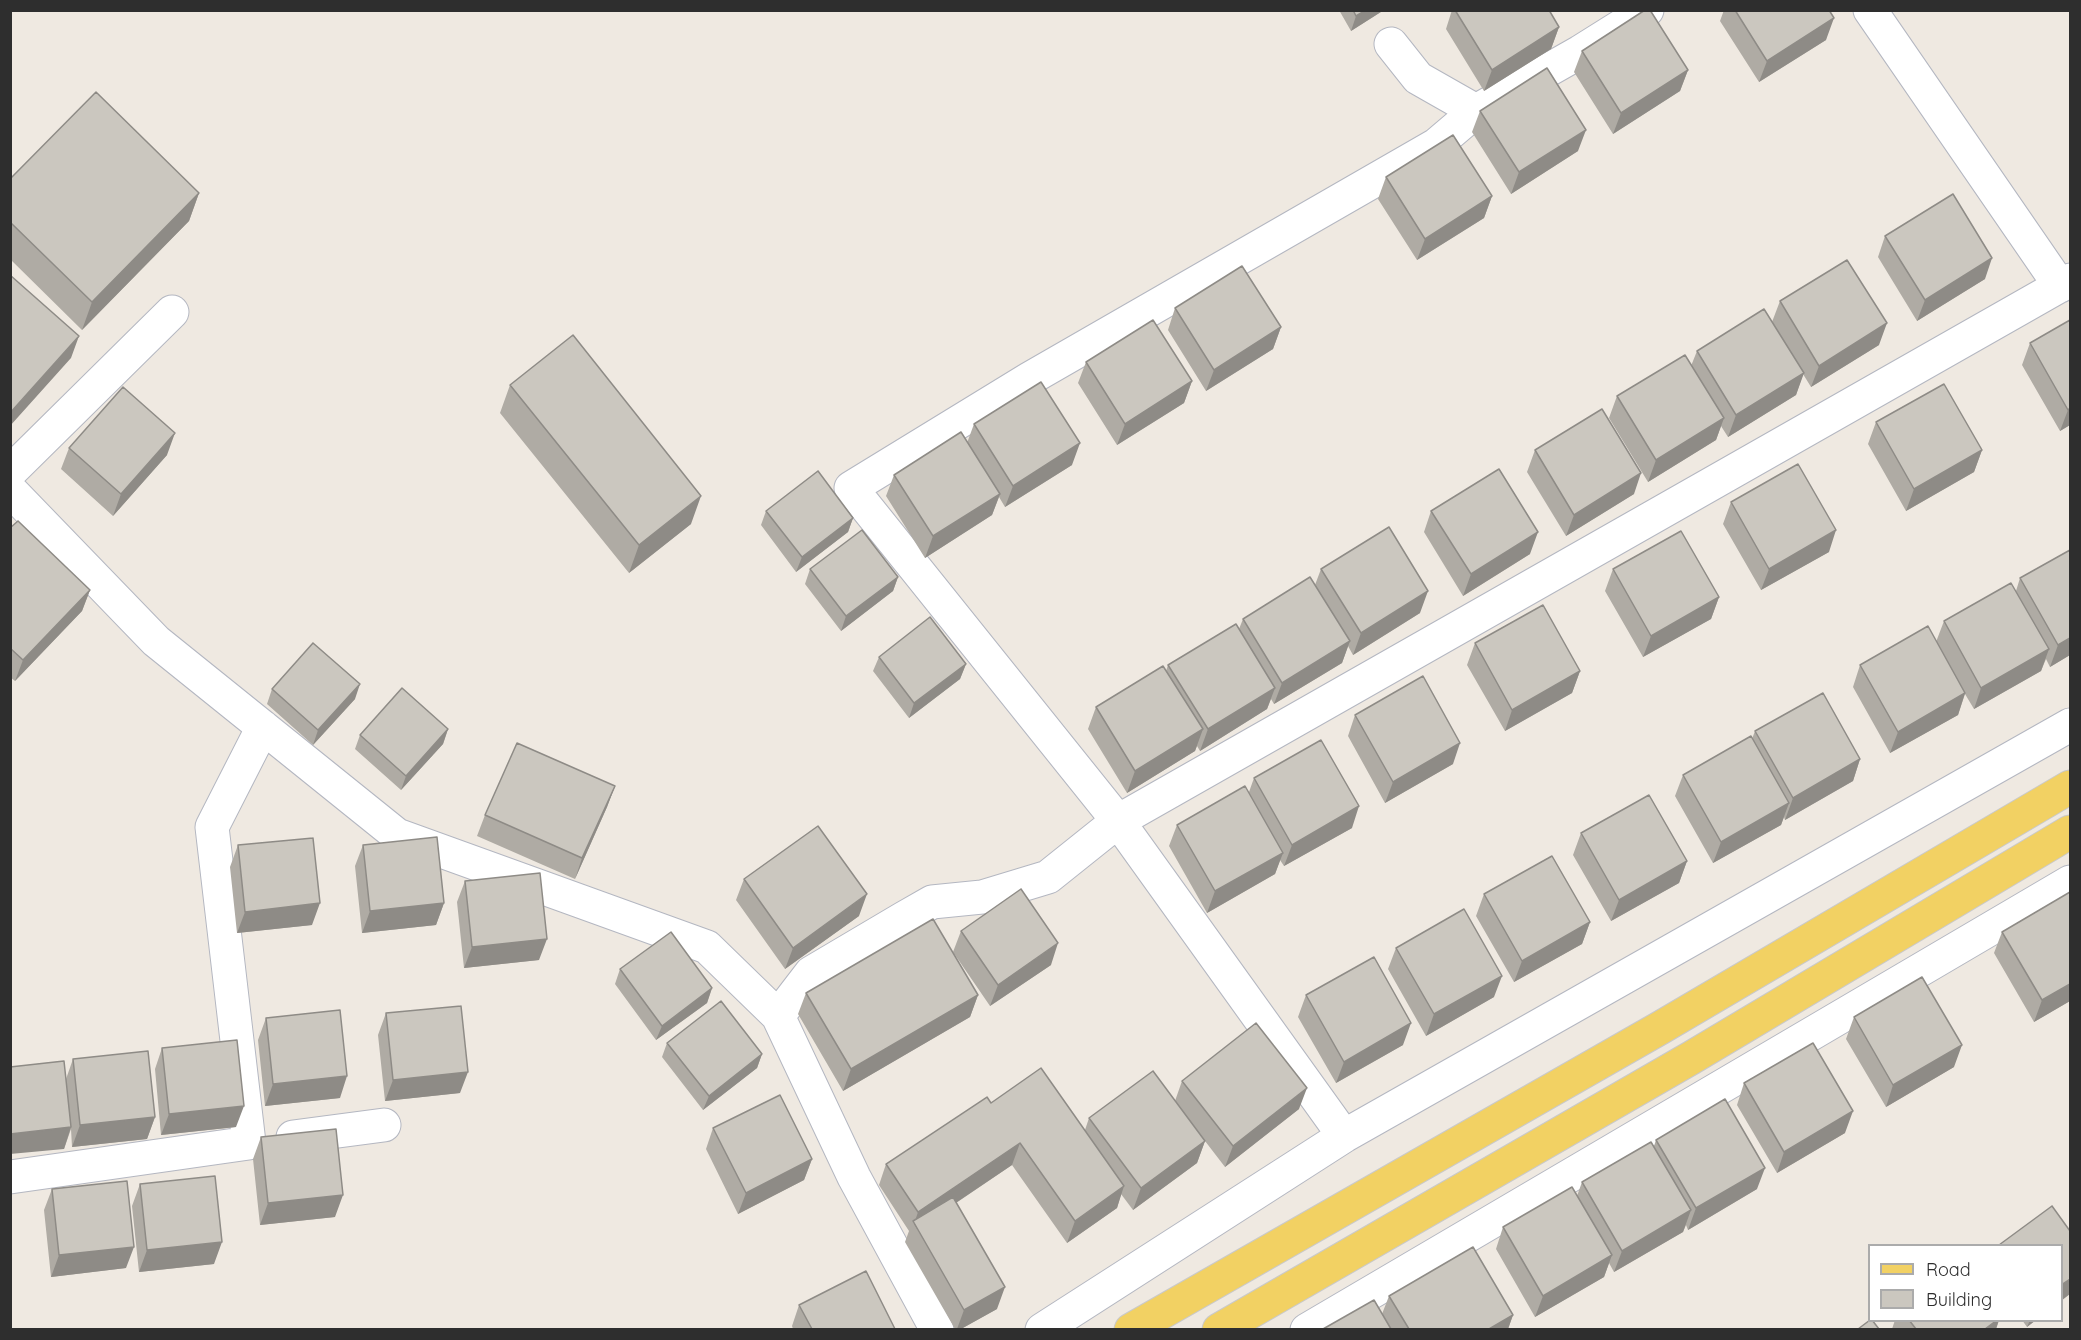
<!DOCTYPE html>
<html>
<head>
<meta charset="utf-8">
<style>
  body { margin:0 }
  #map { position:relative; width:2081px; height:1340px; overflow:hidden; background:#efe9e1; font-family:Quicksand,sans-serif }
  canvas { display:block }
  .frame { position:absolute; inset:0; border:12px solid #2e2e2e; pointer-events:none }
  .legend { position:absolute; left:1868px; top:1244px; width:195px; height:78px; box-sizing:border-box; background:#fff; border:2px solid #ababab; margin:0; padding:8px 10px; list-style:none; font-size:18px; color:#2e2e2e }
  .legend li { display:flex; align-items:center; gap:12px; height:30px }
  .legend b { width:30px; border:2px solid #ababab }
</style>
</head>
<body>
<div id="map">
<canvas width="2081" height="1340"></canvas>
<div class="frame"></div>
<ul class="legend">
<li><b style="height:8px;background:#f2d163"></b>Road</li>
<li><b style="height:16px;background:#cbc7bf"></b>Building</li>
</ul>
</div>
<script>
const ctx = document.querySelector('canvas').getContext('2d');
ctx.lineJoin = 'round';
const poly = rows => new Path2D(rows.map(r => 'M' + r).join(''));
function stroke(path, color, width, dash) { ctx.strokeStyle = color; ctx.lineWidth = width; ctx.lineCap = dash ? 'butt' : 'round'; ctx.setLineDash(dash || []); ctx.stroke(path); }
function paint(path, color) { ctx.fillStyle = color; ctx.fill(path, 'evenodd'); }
const minor = poly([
  [1870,10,2060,286],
  [1391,44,1418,78,1476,111,1580,52,1647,10],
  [1476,111,1436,145,1029,379,851,488,1118,821,2070,280],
  [10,472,172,312],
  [10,490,156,641,397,835,707,947,778,1016,854,1177,937,1330],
  [778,1016,811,973,904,918,932,902,982,897,1048,877,1118,821,1344,1136],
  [293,1137,384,1125],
  [10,1177,249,1143,212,827,263,727],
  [1042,1330,1344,1136,2070,725],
  [1307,1330,2070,882]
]);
const major = poly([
  [1131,1330,1660,1028,2070,787],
  [1219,1330,1691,1058,2070,832]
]);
const wall = poly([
  [1339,10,1384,10,1351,31],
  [1452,10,1549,10,1559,27,1551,49,1484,91,1446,29],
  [1724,10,1829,10,1826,40,1759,82,1720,21],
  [1582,51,1688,70,1680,91,1613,134,1574,72],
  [1480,111,1578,151,1511,194,1472,132],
  [1386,177,1492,196,1484,218,1417,260,1378,199],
  [10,179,199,193,189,221,82,330,10,259],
  [1885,236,1985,279,1917,321,1878,257],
  [1780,301,1879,345,1811,387,1803,374,1796,395,1728,437,1721,426,1716,440,1648,482,1609,418,1617,396,1691,366,1697,351,1772,322],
  [1175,308,1281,327,1273,349,1206,391,1168,330],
  [2070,320,2070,425,2060,431,2022,365,2030,343],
  [1086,362,1192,381,1184,403,1117,445,1078,383],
  [510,385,691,524,629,573,500,413],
  [1876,422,1982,450,1974,472,1906,511,1868,444],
  [974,424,1072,465,1005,507,999,497,992,515,925,558,886,496,894,475,967,443],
  [69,448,167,455,113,516,61,469],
  [1535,450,1634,494,1566,536,1527,472],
  [1731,502,1829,552,1761,590,1723,524],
  [766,511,853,518,848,532,796,572,761,525],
  [1431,511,1530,554,1463,596,1424,532],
  [10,528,90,590,82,611,15,681,10,677],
  [810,569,898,577,893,591,841,631,805,584],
  [1321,569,1420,613,1353,655,1348,646,1342,663,1274,704,1271,699,1267,709,1200,751,1197,746,1195,751,1127,793,1088,729,1096,707,1166,671,1168,665,1239,629,1243,619,1315,585],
  [1613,569,1719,597,1711,619,1643,657,1605,591],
  [2020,578,2070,655,2050,667,2046,659,2041,671,1974,709,1965,694,1958,715,1890,753,1853,687,1860,665,1936,642,1944,621,2016,591],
  [1475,643,1580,671,1572,693,1505,731,1467,665],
  [879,657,966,664,960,679,909,718,873,671],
  [272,689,355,699,313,745,267,704],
  [1355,715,1453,764,1385,803,1348,736],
  [448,729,443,744,401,790,355,749,360,735],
  [1755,731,1860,759,1853,781,1785,820,1784,817,1781,825,1713,863,1675,796,1683,775,1752,739],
  [1254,778,1352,828,1284,866,1280,860,1275,874,1207,913,1169,846,1177,825,1249,792],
  [615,786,607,807,575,879,477,836,485,815],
  [1581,833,1687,861,1679,883,1611,921,1573,855],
  [238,845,312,925,237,933,230,867],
  [363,845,444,903,436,925,362,933,355,866],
  [744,879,859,916,785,969,736,900],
  [465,881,539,960,464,968,457,902],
  [1484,894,1590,922,1582,944,1514,982,1476,916],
  [961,931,1051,965,990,1006,953,952],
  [2002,932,2070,1001,2034,1022,1994,953],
  [1396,948,1494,997,1426,1036,1388,969],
  [620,969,712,988,707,1003,656,1040,615,984],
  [806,993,978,995,970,1017,843,1091,798,1014],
  [1306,995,1403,1045,1336,1083,1298,1017],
  [386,1013,460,1093,385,1101,378,1035],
  [1854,1017,1954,1067,1886,1107,1846,1039],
  [266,1018,340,1098,265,1106,258,1040],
  [667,1043,762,1054,757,1068,703,1110,662,1057],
  [162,1048,236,1127,161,1135,155,1069],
  [73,1059,155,1117,147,1139,72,1147,71,1129,64,1149,66,1079],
  [1182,1081,1299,1109,1225,1167,1205,1141,1197,1163,1133,1210,1121,1194,1117,1208,1067,1243,1012,1165,956,1203,997,1309,961,1329,955,1329,905,1242,909,1231,879,1185,886,1164,991,1103,1085,1130,1089,1118,1175,1101],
  [1744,1083,1845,1133,1777,1173,1737,1105],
  [713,1128,812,1159,804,1180,738,1214,706,1149],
  [261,1137,335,1217,260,1225,253,1159],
  [1656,1140,1757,1189,1688,1230,1686,1225,1683,1232,1614,1272,1609,1263,1604,1277,1535,1317,1496,1249,1503,1227,1577,1196,1582,1182,1654,1146],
  [140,1184,214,1264,139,1272,132,1206],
  [52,1189,126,1268,51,1277,44,1210],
  [1389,1296,1513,1315,1508,1329,1323,1329,1382,1314],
  [799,1305,895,1329,793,1329,792,1326],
  [1895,1320,1999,1320,1996,1329,1892,1329],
  [2022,1320,2036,1320,2027,1327]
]);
const shadedWall = poly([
  [1366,10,1384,10,1351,31,1356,16],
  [1834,18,1826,40,1759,82,1767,61],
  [1559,27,1551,49,1484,91,1492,70],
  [1688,70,1680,91,1613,134,1621,113],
  [1586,130,1578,151,1511,194,1519,172],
  [199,193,189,221,82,330,92,302],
  [1492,196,1484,218,1417,260,1425,239],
  [1992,258,1985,279,1917,321,1925,300],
  [1887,323,1879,345,1811,387,1819,366],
  [1281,327,1273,349,1206,391,1214,370],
  [79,336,71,358,10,426,10,413],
  [1804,373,1796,395,1728,437,1736,415],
  [1192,381,1184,403,1117,445,1125,424],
  [2070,408,2070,425,2060,431,2068,410],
  [1724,418,1716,440,1648,482,1656,460],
  [175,433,167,455,113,516,121,494],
  [1080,443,1072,465,1005,507,1013,486],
  [1982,450,1974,472,1906,511,1914,489],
  [1641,473,1634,494,1566,536,1574,515],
  [1000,494,992,515,925,558,933,536],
  [701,496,691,524,629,573,639,545],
  [853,518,848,532,796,572,802,557],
  [1836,530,1829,552,1761,590,1769,569],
  [1538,532,1530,554,1463,596,1471,574],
  [898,577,893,591,841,631,846,616],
  [90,590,82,611,15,681,23,660],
  [1428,591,1420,613,1353,655,1361,633],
  [1719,597,1711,619,1643,657,1651,636],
  [2070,638,2070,655,2050,667,2058,645],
  [1350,641,1342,663,1274,704,1282,683],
  [2049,649,2041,671,1974,709,1981,688],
  [966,664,960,679,909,718,914,703],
  [1580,671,1572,693,1505,731,1512,710],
  [360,684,355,699,313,745,318,730],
  [1275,688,1267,709,1200,751,1208,729],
  [1965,693,1958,715,1890,753,1898,732],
  [448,729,443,744,401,790,406,776],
  [1203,729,1195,751,1127,793,1135,771],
  [1460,743,1453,764,1385,803,1393,782],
  [1860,759,1853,781,1785,820,1793,798],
  [615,786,607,807,575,879,582,858],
  [1789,803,1781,825,1713,863,1721,842],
  [1359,806,1352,828,1284,866,1292,845],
  [1283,853,1275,874,1207,913,1215,891],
  [1687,861,1679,883,1611,921,1619,900],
  [867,894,859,916,785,969,793,948],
  [320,903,312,925,237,933,245,912],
  [444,903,436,925,362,933,370,911],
  [1590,922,1582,944,1514,982,1522,961],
  [547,939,539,960,464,968,472,947],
  [1058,943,1051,965,990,1006,998,985],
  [1502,976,1494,997,1426,1036,1434,1014],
  [2070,984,2070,1001,2034,1022,2042,1000],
  [712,988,707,1003,656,1040,662,1026],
  [978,995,970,1017,843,1091,851,1069],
  [1411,1023,1403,1045,1336,1083,1344,1062],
  [1962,1045,1954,1067,1886,1107,1893,1085],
  [762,1054,757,1068,703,1110,709,1096],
  [468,1072,460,1093,385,1101,393,1080],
  [347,1076,340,1098,265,1106,273,1084],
  [1307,1088,1299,1109,1225,1167,1233,1146],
  [244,1106,236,1127,161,1135,169,1114],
  [1853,1111,1845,1133,1777,1173,1784,1152],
  [155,1117,147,1139,72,1147,80,1125],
  [71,1127,64,1149,10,1154,10,1134],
  [1205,1141,1197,1163,1133,1210,1141,1188],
  [1020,1143,1012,1165,917,1229,914,1224,918,1212],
  [812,1159,804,1180,738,1214,746,1193],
  [1765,1168,1757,1189,1688,1230,1696,1208],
  [1124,1186,1117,1208,1067,1243,1075,1221],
  [343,1195,335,1217,260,1225,268,1203],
  [1691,1210,1683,1232,1614,1272,1622,1251],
  [222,1242,214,1264,139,1272,147,1250],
  [134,1247,126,1268,51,1277,59,1255],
  [1612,1255,1604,1277,1535,1317,1543,1296],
  [2070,1279,2070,1294,2061,1301,2061,1285],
  [1005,1287,997,1309,961,1329,957,1329,964,1310],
  [1513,1315,1508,1329,1489,1329],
  [1997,1320,1999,1320,1996,1329,1985,1329],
  [2030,1320,2036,1320,2027,1327]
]);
const building = poly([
  [1353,10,1366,10,1356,16,1353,10],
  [1455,10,1549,10,1559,27,1492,70,1455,10],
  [1645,10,1650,10,1688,70,1621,113,1582,51,1645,10],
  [1735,10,1829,10,1834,18,1767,61,1735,10],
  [1547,68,1586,130,1519,172,1480,111,1547,68],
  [96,92,199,193,92,302,10,222,10,179,96,92],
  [1453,135,1492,196,1425,239,1386,177,1453,135],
  [1953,194,1992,258,1925,300,1885,236,1953,194],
  [1847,260,1887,323,1819,366,1780,301,1847,260],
  [1242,266,1281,327,1214,370,1175,308,1242,266],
  [10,275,79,336,10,413,10,275],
  [1764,309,1804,373,1736,415,1697,351,1764,309],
  [1153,320,1192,381,1125,424,1086,362,1153,320],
  [2070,320,2070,408,2068,410,2030,343,2070,320],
  [573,335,701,496,639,545,510,385,573,335],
  [1685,355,1724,418,1656,460,1617,396,1685,355],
  [1041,382,1080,443,1013,486,974,424,1041,382],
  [1944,384,1982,450,1914,489,1876,422,1944,384],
  [123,387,175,433,121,494,69,448,123,387],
  [1602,409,1641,473,1574,515,1535,450,1602,409],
  [961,432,1000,494,933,536,894,475,961,432],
  [1798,464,1836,530,1769,569,1731,502,1798,464],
  [1499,469,1538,532,1471,574,1431,511,1499,469],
  [818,471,853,518,802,557,766,511,818,471],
  [18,521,90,590,23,660,10,648,10,528,18,521],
  [1389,527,1428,591,1361,633,1321,569,1389,527],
  [862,530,898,577,846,616,810,569,862,530],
  [1681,531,1719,597,1651,636,1613,569,1681,531],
  [2070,550,2070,638,2058,645,2020,578,2070,550],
  [1310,577,1350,641,1282,683,1243,619,1310,577],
  [2011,583,2049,649,1981,688,1944,621,2011,583],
  [1543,605,1580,671,1512,710,1475,643,1543,605],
  [930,617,966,664,914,703,879,657,930,617],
  [1236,624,1275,688,1208,729,1168,665,1236,624],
  [1928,626,1965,693,1898,732,1860,665,1928,626],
  [313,643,360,684,318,730,272,689,313,643],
  [1163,666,1203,729,1135,771,1096,707,1163,666],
  [1423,676,1460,743,1393,782,1355,715,1423,676],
  [402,688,448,729,406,776,360,735,402,688],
  [1823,693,1860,759,1793,798,1755,731,1823,693],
  [1751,736,1789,803,1721,842,1683,775,1751,736],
  [1321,740,1359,806,1292,845,1254,778,1321,740],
  [517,743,615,786,582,858,485,815,517,743],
  [1245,786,1283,853,1215,891,1177,825,1245,786],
  [1649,795,1687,861,1619,900,1581,833,1649,795],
  [818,826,867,894,793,948,744,879,818,826],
  [437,837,444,903,370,911,363,845,437,837],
  [313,838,320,903,245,912,238,845,313,838],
  [1552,856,1590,922,1522,961,1484,894,1552,856],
  [540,873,547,939,472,947,465,881,540,873],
  [1021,889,1058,943,998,985,961,931,1021,889],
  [2070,892,2070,984,2042,1000,2002,932,2070,892],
  [1464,909,1502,976,1434,1014,1396,948,1464,909],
  [933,919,978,995,851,1069,806,993,933,919],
  [671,932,712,988,662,1026,620,969,671,932],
  [1374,957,1411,1023,1344,1062,1306,995,1374,957],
  [1922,977,1962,1045,1893,1085,1854,1017,1922,977],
  [721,1001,762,1054,709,1096,667,1043,721,1001],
  [461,1006,468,1072,393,1080,386,1013,461,1006],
  [340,1010,347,1076,273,1084,266,1018,340,1010],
  [1256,1023,1307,1088,1233,1146,1182,1081,1256,1023],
  [237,1040,244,1106,169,1114,162,1048,237,1040],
  [1813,1043,1853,1111,1784,1152,1744,1083,1813,1043],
  [148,1051,155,1117,80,1125,73,1059,148,1051],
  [64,1061,71,1127,10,1134,10,1067,64,1061],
  [1041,1068,1124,1186,1075,1221,1020,1143,918,1212,886,1164,987,1097,991,1103,1041,1068],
  [1153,1071,1205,1141,1141,1188,1089,1118,1153,1071],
  [780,1095,812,1159,746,1193,713,1128,780,1095],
  [1725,1099,1765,1168,1696,1208,1656,1140,1725,1099],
  [336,1129,343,1195,268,1203,261,1137,336,1129],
  [1651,1142,1691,1210,1622,1251,1582,1182,1651,1142],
  [215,1176,222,1242,147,1250,140,1184,215,1176],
  [127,1181,134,1247,59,1255,52,1189,127,1181],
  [1572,1187,1612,1255,1543,1296,1503,1227,1572,1187],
  [953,1197,1005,1287,964,1310,913,1221,953,1197],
  [2052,1206,2070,1231,2070,1279,2061,1285,2061,1245,1999,1245,2052,1206],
  [1473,1247,1513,1315,1489,1329,1409,1329,1389,1296,1473,1247],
  [866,1271,895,1329,812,1329,799,1305,866,1271],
  [1374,1300,1391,1329,1323,1329,1374,1300],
  [1870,1320,1872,1320,1879,1329,1858,1329,1870,1320],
  [1909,1320,1997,1320,1985,1329,1916,1329,1909,1320]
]);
stroke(minor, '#b4b7c1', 35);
stroke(major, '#c9c9c9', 35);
stroke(minor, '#fff', 33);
stroke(major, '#f2d163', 33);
paint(wall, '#afaba4');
paint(shadedWall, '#8e8b86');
paint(building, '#cbc7bf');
stroke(building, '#8e8b86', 1.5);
</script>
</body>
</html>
